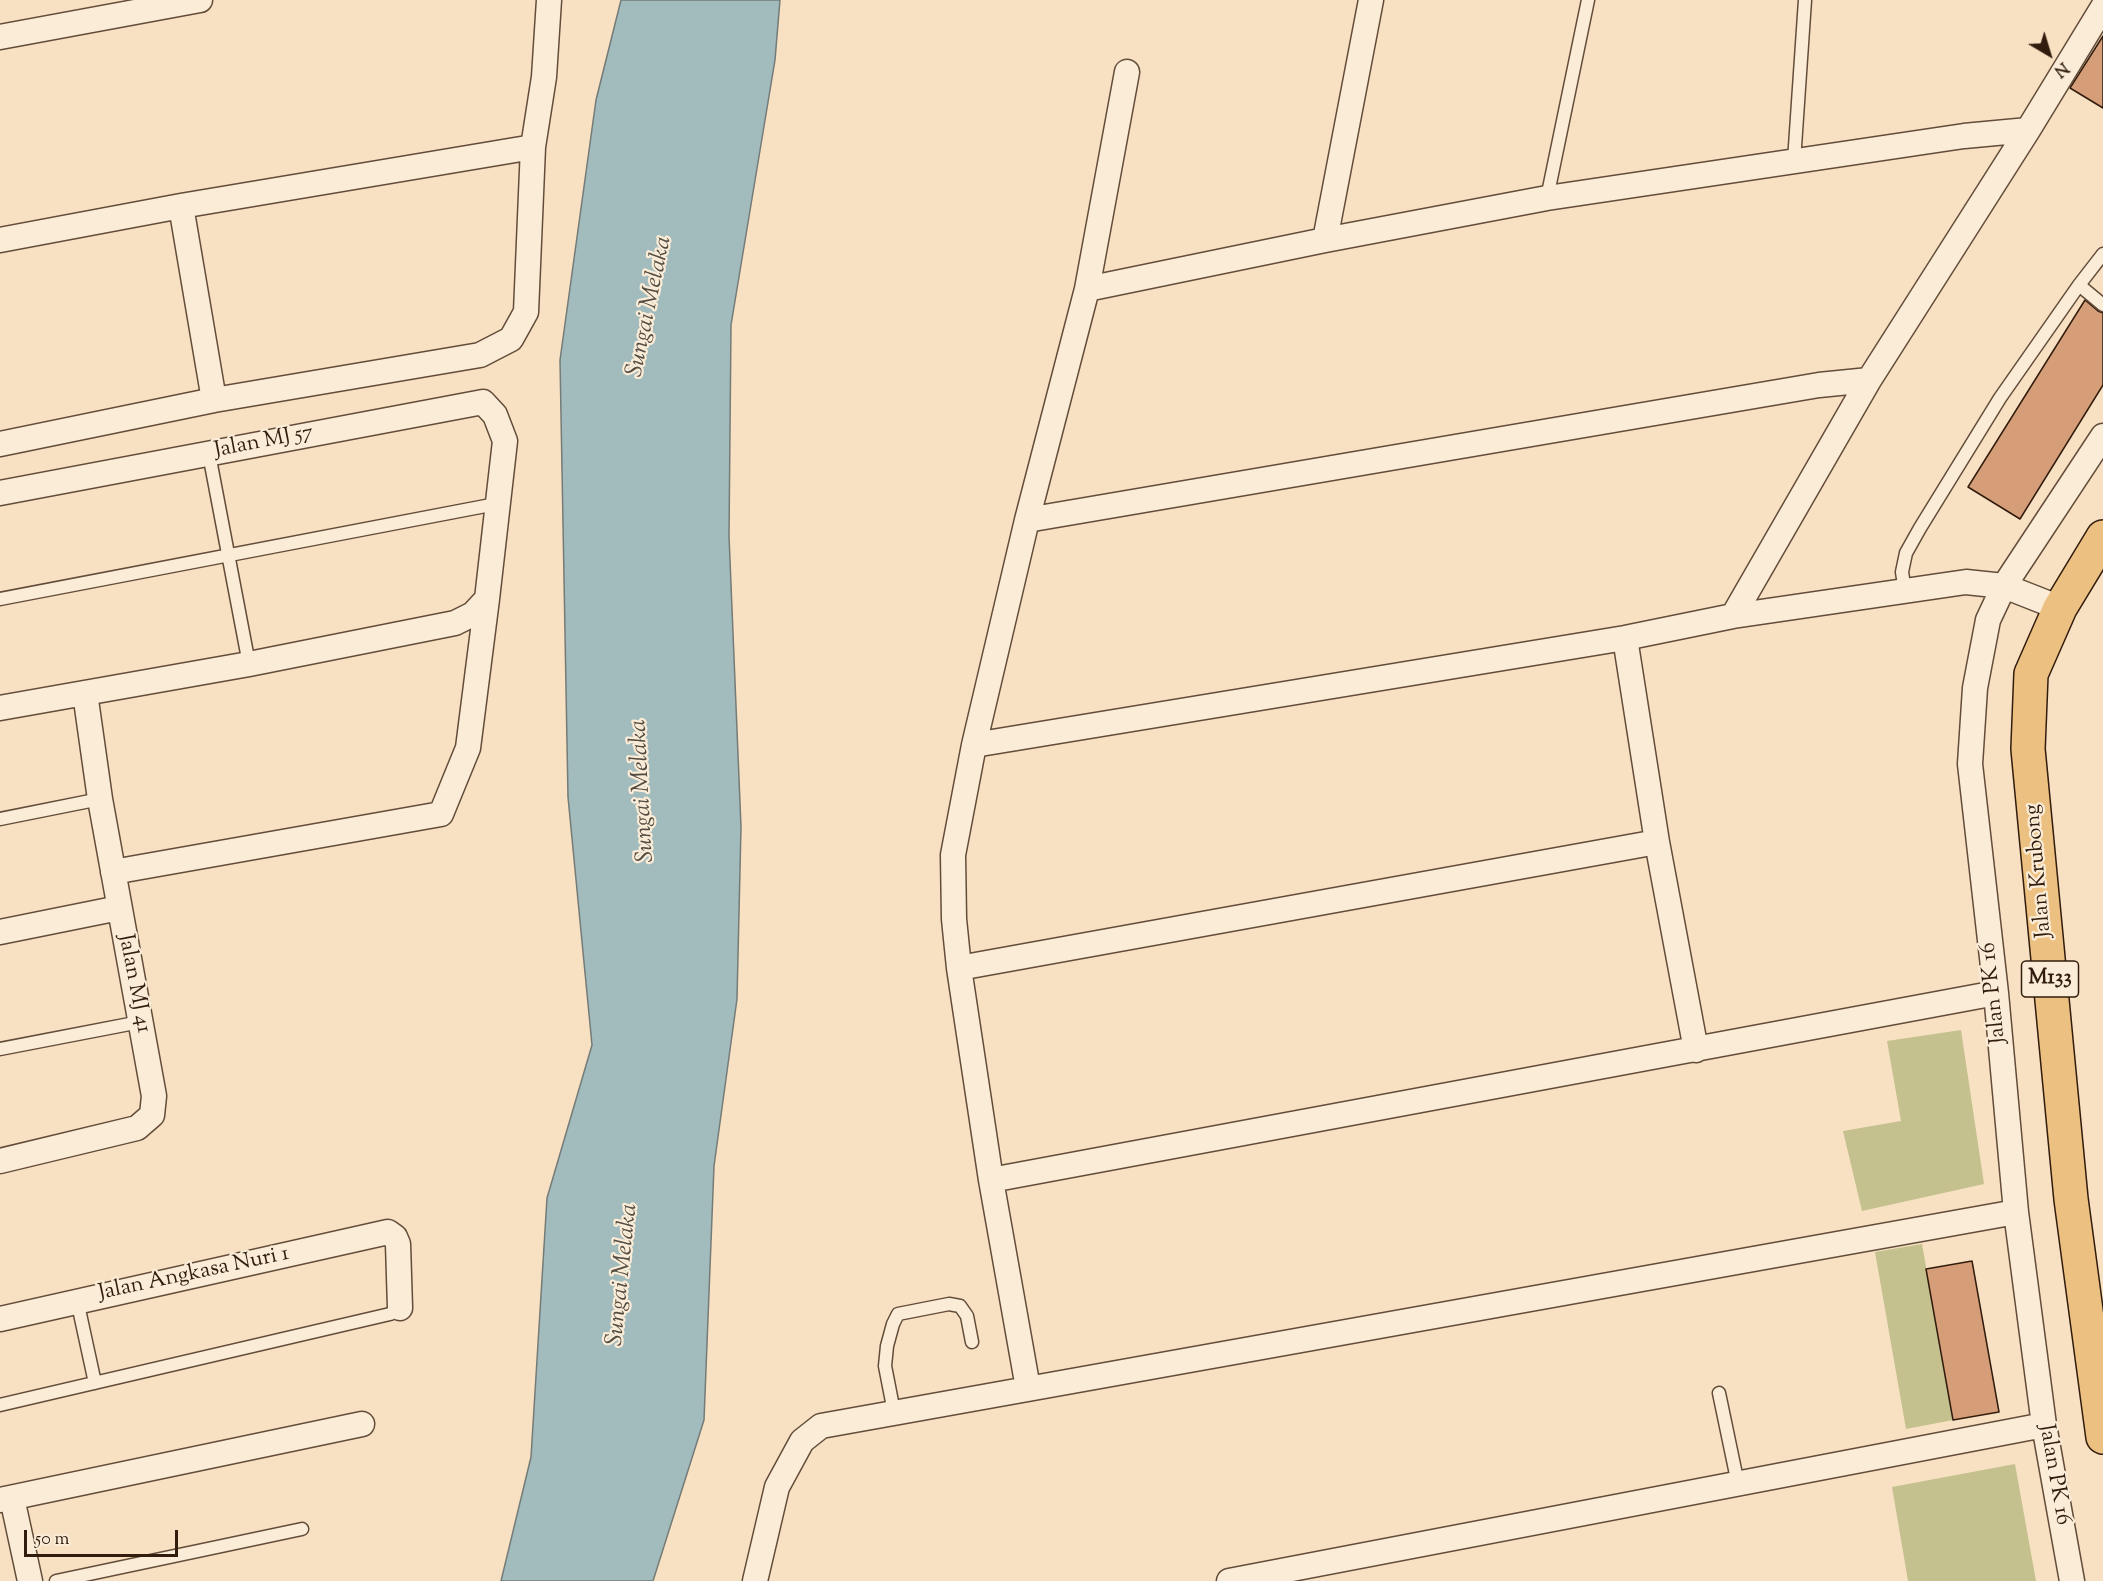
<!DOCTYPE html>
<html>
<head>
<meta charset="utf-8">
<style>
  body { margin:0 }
  #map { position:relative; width:2103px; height:1581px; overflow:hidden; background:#f8e1c2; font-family:"Sorts Mill Goudy",serif }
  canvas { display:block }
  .north { position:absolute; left:2019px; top:24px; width:60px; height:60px; -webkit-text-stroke:4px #faecd7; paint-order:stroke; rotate:142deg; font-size:16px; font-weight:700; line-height:24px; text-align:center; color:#311c0d }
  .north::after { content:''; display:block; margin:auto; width:21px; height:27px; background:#311c0d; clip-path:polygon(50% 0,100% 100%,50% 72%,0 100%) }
  .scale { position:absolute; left:24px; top:1530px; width:154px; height:27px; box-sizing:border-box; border:3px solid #311c0d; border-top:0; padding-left:8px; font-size:18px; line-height:21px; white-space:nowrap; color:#311c0d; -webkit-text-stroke:4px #faecd7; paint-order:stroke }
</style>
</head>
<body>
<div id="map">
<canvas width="2103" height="1581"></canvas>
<div class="north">N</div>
<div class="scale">50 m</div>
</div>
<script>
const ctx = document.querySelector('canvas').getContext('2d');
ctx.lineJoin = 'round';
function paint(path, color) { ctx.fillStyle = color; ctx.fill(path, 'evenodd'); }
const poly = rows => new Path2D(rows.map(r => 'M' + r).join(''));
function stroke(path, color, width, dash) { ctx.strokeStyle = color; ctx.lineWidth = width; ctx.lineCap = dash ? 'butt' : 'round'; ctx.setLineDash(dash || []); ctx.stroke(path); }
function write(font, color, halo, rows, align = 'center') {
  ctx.font = font + ' "Sorts Mill Goudy",serif'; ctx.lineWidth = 4.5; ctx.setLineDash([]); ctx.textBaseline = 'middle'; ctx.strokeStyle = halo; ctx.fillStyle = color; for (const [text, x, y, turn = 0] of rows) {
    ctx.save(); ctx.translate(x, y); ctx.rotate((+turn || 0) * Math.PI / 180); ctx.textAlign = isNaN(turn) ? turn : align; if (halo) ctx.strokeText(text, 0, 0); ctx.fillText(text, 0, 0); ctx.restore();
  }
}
const green = poly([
  [1961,1030,1984,1184,1862,1211,1843,1131,1901,1121,1887,1041],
  [1922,1244,1953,1420,1906,1429,1875,1252],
  [2015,1464,2036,1581,1908,1581,1892,1487]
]);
const water = poly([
  [621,0,780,0,775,60,731,325,729,536,741,827,737,999,714,1166,704,1420,653,1581,501,1581,531,1457,547,1198,592,1045,568,797,560,360,596,100,621,0]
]);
const building = poly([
  [2103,36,2103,108,2070,88,2103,36],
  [2085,300,2098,311,2103,313,2103,385,2020,519,1968,487,2085,300],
  [1972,1261,1999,1412,1953,1420,1926,1269,1972,1261]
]);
const service = poly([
  [1794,161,1805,0],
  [1547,198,1588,0],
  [2079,285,2103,305],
  [209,454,249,664],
  [1905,591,1902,572,1906,553,1920,528,2000,398,2079,285,2103,254],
  [0,599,496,504],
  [0,819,100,799],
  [0,1049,140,1022],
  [77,1300,95,1383],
  [1719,1393,1738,1484],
  [0,1405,390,1314,400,1308],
  [894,1412,885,1366,887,1346,893,1324,898,1314,949,1304,960,1306,967,1316,972,1342],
  [56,1581,302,1529]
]);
const minor = poly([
  [0,37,200,0],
  [181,206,214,400],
  [0,240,181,206,533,147],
  [1325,240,1371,0],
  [1087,289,1325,240,1547,198,1964,136,2028,130],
  [0,444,214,400,480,355,511,339,526,312,533,147,544,77,549,0],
  [0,493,483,402,495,415,505,441,487,599,473,614,455,623,249,664,0,708],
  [1027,520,1819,385,1869,380],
  [1733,616,1869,380,2028,130,2103,7],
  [1625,638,1657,842,1696,1050],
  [974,745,1625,638,1733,616,1966,582,2004,586,2060,608],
  [113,872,441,814,468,748,487,599],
  [0,932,119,908],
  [959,968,1657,842],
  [0,1161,137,1128,152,1115,154,1096,100,799,85,693],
  [991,1180,1996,993],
  [0,1319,388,1232,395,1237,398,1244,400,1308],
  [1028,1388,991,1180,959,968,954,919,953,855,974,745,1027,520,1087,289,1127,72],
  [12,1498,30,1581],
  [0,1500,362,1424],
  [755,1581,777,1487,802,1441,821,1426,2016,1212],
  [1229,1581,2044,1425],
  [2072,1581,2044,1425,2016,1212,1996,993,1970,764,1975,688,1988,620,2004,586,2103,436]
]);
const primary = poly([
  [2103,537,2060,608,2031,674,2028,749,2071,1199,2103,1437]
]);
const shields = [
  [2050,979,57]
];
const shieldNames = [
  ["M133",2050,979]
];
const streetNames = [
  ["Jalan MJ 57",264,443,-11],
  ["Jalan Krubong",2040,871,-95],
  ["Jalan MJ 41",133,984,79],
  ["Jalan PK 16",1995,993,-96],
  ["Jalan Angkasa Nuri 1",194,1275,-12],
  ["Jalan PK 16",2053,1475,80]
];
const waterNames = [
  ["Sungai Melaka",651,307,-78],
  ["Sungai Melaka",644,791,-93],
  ["Sungai Melaka",624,1275,-84]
];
paint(green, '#c4c18e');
paint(water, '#a2bbbd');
stroke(water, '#757b77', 1.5);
paint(building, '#d69e78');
stroke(building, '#311c0d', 1.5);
stroke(service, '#634d3a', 15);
stroke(minor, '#634d3a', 27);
stroke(primary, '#311c0d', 36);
stroke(service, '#faecd7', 12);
stroke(minor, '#faecd7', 24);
stroke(primary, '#ecc081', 33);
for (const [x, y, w] of shields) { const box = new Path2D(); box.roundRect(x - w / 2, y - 18, w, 36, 4.5); ctx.fillStyle = '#faecd7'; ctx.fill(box); stroke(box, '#311c0d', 1.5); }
write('bold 21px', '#311c0d', null, shieldNames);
write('22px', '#311c0d', '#faecd7', streetNames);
write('italic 24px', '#534c42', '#faecd7', waterNames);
</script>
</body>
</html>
